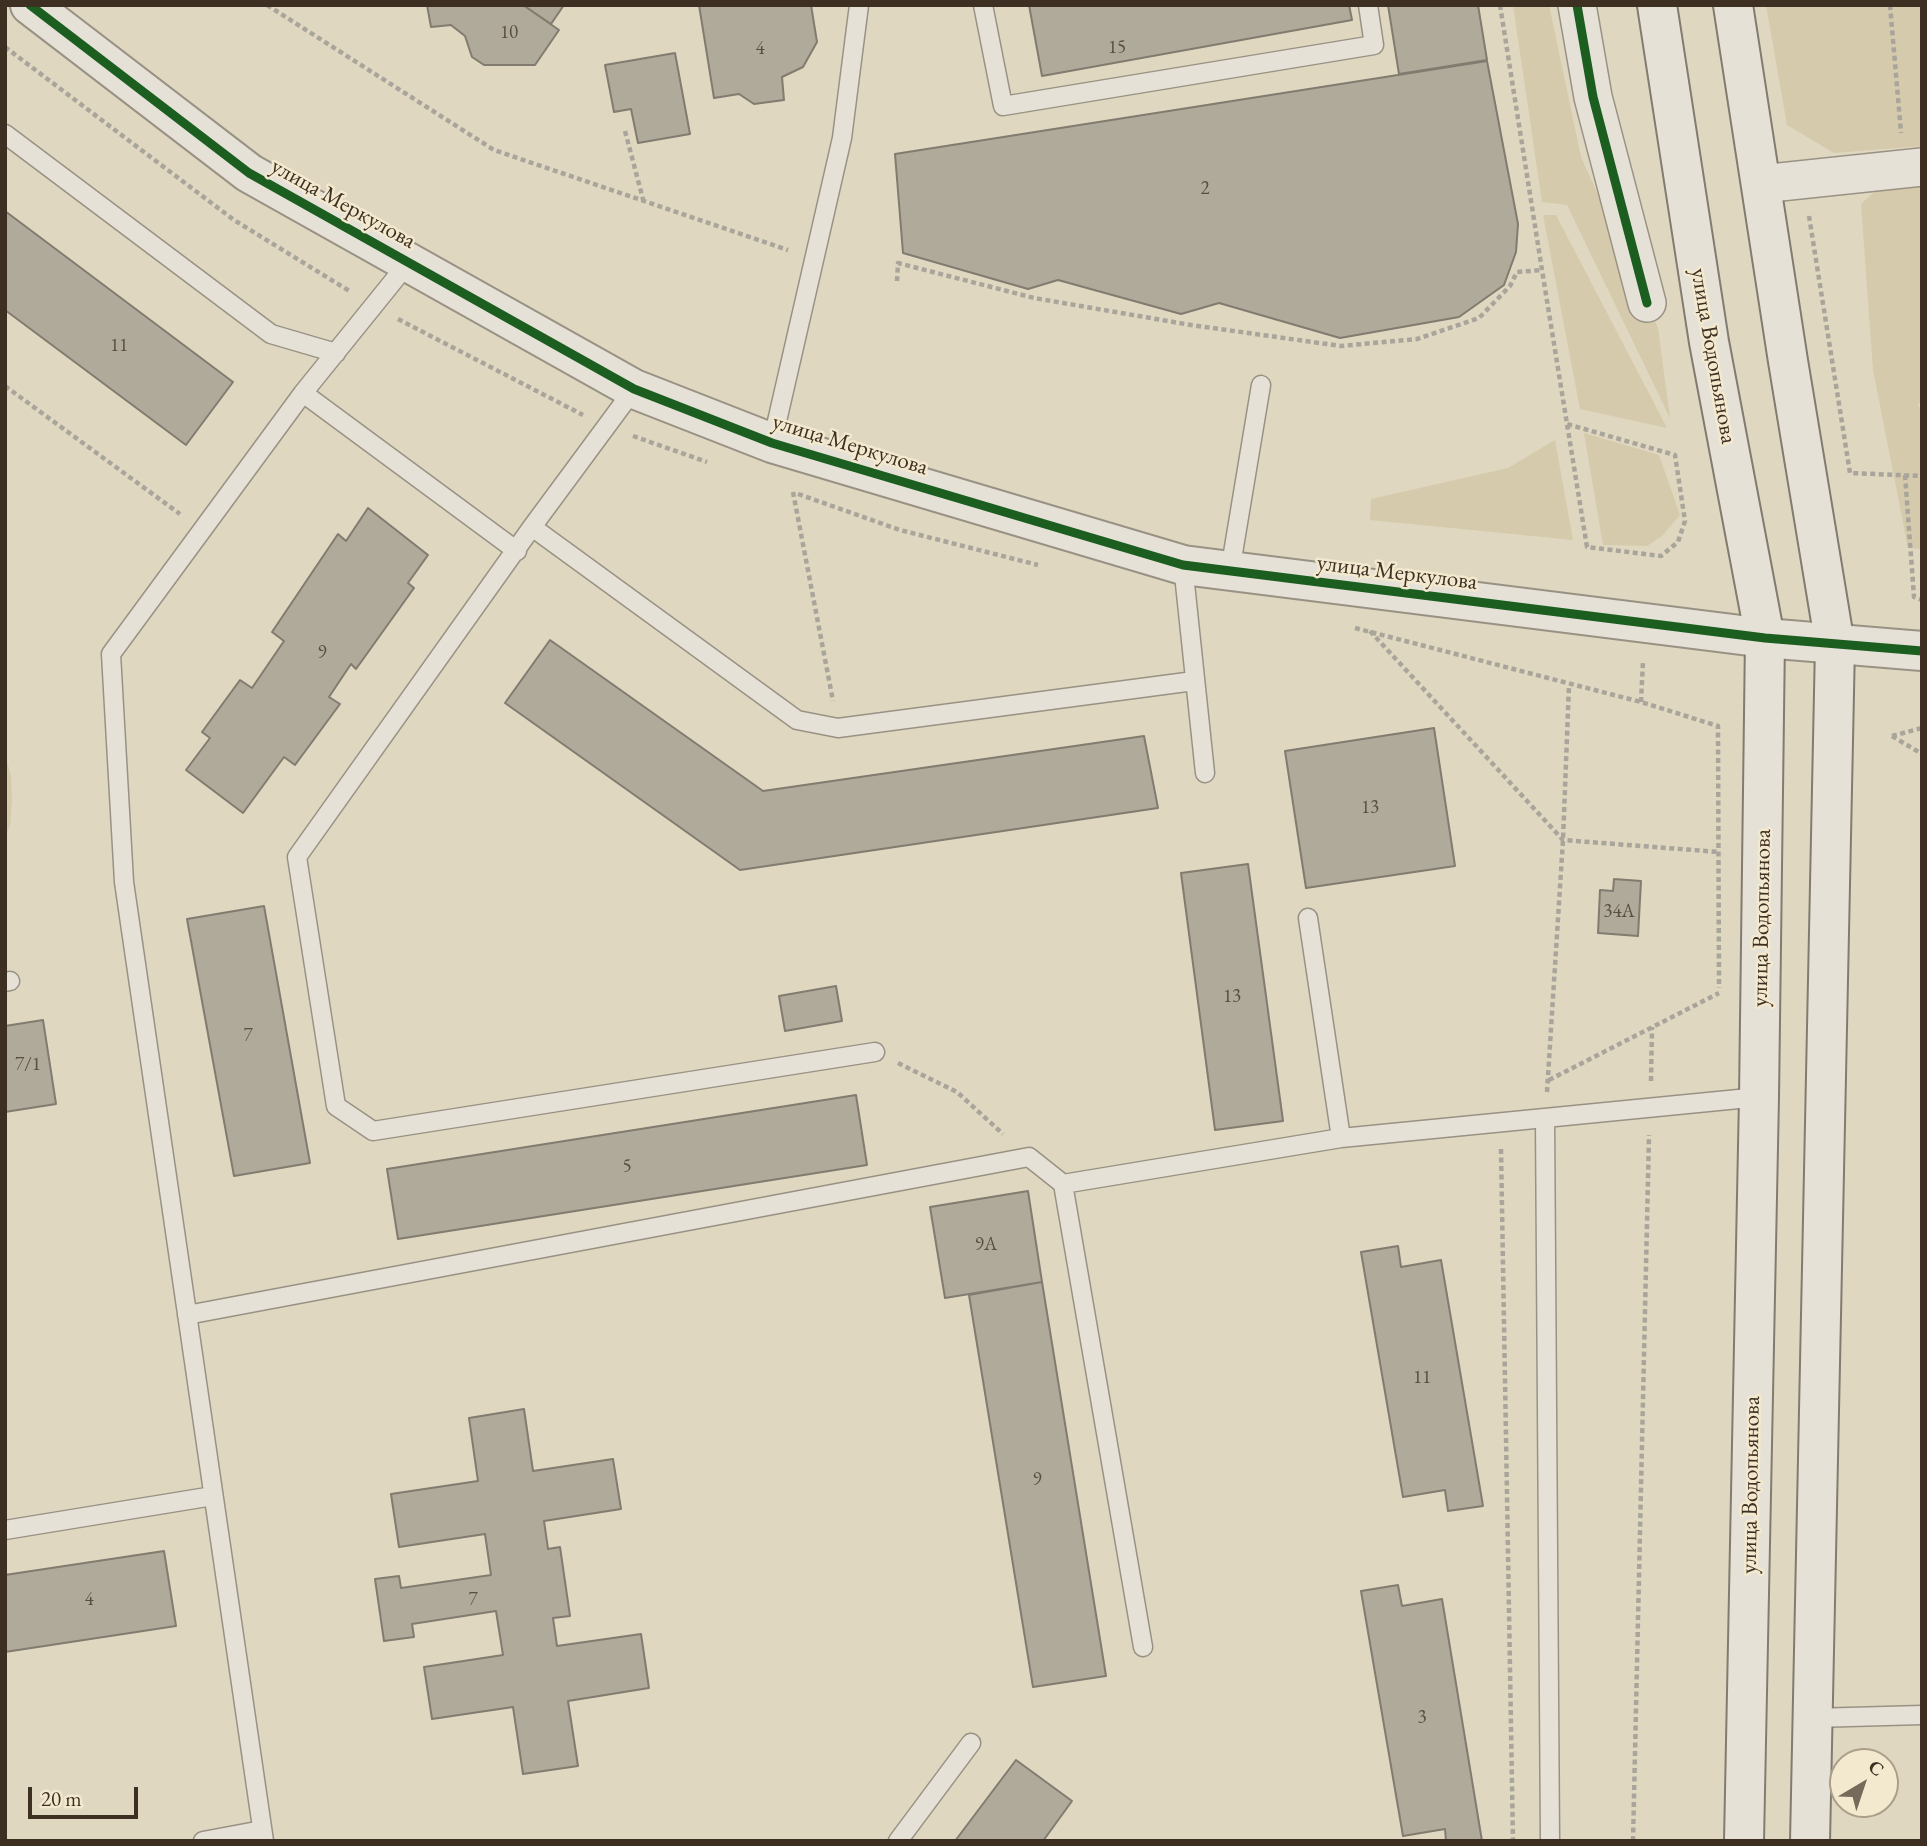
<!DOCTYPE html>
<html>
<head>
<meta charset="utf-8">
<style>
  body { margin:0 }
  #map { position:relative; width:1927px; height:1846px; overflow:hidden; background:#dfd7c0; font-family:"EB Garamond",serif }
  canvas { display:block }
  .frame { position:absolute; inset:0; border:7px solid #3e2f23; pointer-events:none }
  .north { position:absolute; left:1829px; top:1748px; width:70px; height:70px; box-sizing:border-box; background:#f3e9ce; border:2px solid #ab9f8a; border-radius:50%; rotate:39deg; font-size:19px; font-weight:700; line-height:28px; text-align:center; color:#3e2f23 }
  .north::after { content:''; display:block; margin:auto; width:24px; height:32px; background:#766a5a; clip-path:polygon(50% 0,100% 100%,50% 72%,0 100%) }
  .scale { position:absolute; left:28px; top:1787px; width:110px; height:32px; box-sizing:border-box; border:4px solid #3e2f23; border-top:0; padding-left:9px; font-size:21px; line-height:24px; white-space:nowrap; color:#3e2f23; -webkit-text-stroke:5px #f3e9ce; paint-order:stroke }
</style>
</head>
<body>
<div id="map">
<canvas width="1927" height="1846"></canvas>
<div class="frame"></div>
<div class="north">С</div>
<div class="scale">20 m</div>
</div>
<script>
const ctx = document.querySelector('canvas').getContext('2d');
ctx.lineJoin = 'round';
function paint(path, color) { ctx.fillStyle = color; ctx.fill(path, 'evenodd'); }
const poly = rows => new Path2D(rows.map(r => 'M' + r).join(''));
function stroke(path, color, width, dash) { ctx.strokeStyle = color; ctx.lineWidth = width; ctx.lineCap = dash ? 'butt' : 'round'; ctx.setLineDash(dash || []); ctx.stroke(path); }
function write(font, color, halo, rows, align = 'center') {
  ctx.font = font + ' "EB Garamond",serif'; ctx.lineWidth = 5; ctx.setLineDash([]); ctx.textBaseline = 'middle'; ctx.strokeStyle = halo; ctx.fillStyle = color; for (const [text, x, y, turn = 0] of rows) {
    ctx.save(); ctx.translate(x, y); ctx.rotate((+turn || 0) * Math.PI / 180); ctx.textAlign = isNaN(turn) ? turn : align; if (halo) ctx.strokeText(text, 0, 0); ctx.fillText(text, 0, 0); ctx.restore();
  }
}
const green = poly([
  [1513,5,1549,5,1581,157,1658,328,1670,418,1567,205,1542,202],
  [1766,5,1922,5,1922,146,1834,153,1787,125],
  [1922,149,1922,402,1918,404,1922,417,1922,549,1908,548,1873,370,1861,204],
  [1543,215,1556,215,1667,428,1580,409],
  [1584,433,1659,455,1680,515,1662,536,1647,546,1603,545],
  [1555,440,1573,540,1370,520,1371,499,1508,468],
  [5,756,11,775,12,800,10,826,5,836]
]);
const building = poly([
  [427,5,523,5,559,30,535,65,484,65,472,57,465,36,451,25,431,27,427,5],
  [523,5,564,5,551,24,523,5],
  [699,5,811,5,817,42,803,67,782,77,784,100,754,104,739,94,714,98,699,5],
  [1029,5,1349,5,1352,20,1042,76,1029,5],
  [1388,5,1478,5,1487,60,1399,74,1388,5],
  [675,53,690,134,638,143,631,109,614,112,605,65,675,53],
  [1487,61,1518,224,1516,252,1504,285,1459,317,1340,338,1219,303,1181,314,1058,280,1028,289,903,253,895,154,1487,61],
  [5,211,233,382,186,445,5,310,5,211],
  [368,508,428,555,408,583,414,588,356,669,351,664,329,697,340,704,295,765,284,757,243,813,186,770,210,738,202,732,240,680,252,688,284,641,272,632,338,534,346,541,368,508],
  [550,640,763,791,1144,736,1158,808,740,870,505,703,550,640],
  [1434,728,1455,866,1306,888,1285,751,1434,728],
  [1248,864,1283,1121,1215,1130,1181,873,1248,864],
  [1614,879,1641,881,1638,936,1598,933,1600,890,1613,891,1614,879],
  [264,906,310,1163,234,1176,187,919,264,906],
  [836,986,842,1021,785,1031,779,996,836,986],
  [43,1020,56,1104,5,1112,5,1026,43,1020],
  [856,1095,867,1165,398,1239,387,1169,856,1095],
  [1028,1191,1042,1282,945,1298,930,1207,1028,1191],
  [1398,1246,1401,1267,1441,1260,1483,1506,1448,1511,1445,1490,1403,1497,1361,1252,1398,1246],
  [1042,1282,1106,1676,1033,1687,969,1295,1042,1282],
  [524,1409,533,1471,613,1459,621,1509,544,1521,548,1549,560,1547,570,1616,553,1618,557,1646,641,1634,649,1688,568,1701,578,1766,523,1774,513,1707,432,1719,424,1667,503,1655,496,1611,412,1624,414,1637,384,1641,375,1579,399,1576,401,1588,491,1575,485,1534,399,1547,391,1494,478,1481,469,1418,524,1409],
  [164,1551,176,1626,5,1652,5,1575,164,1551],
  [1398,1585,1402,1606,1442,1599,1482,1841,1446,1841,1445,1829,1403,1836,1361,1591,1398,1585],
  [1016,1760,1072,1801,1043,1841,955,1841,1016,1760]
]);
const path = poly([
  [267,5,494,150,788,250],
  [1500,5,1542,270,1587,547,1661,556,1678,542,1685,521,1675,455,1567,424],
  [1890,5,1901,133],
  [5,47,234,220,351,292],
  [625,131,644,203],
  [1809,216,1850,473,1922,476],
  [897,281,898,263,1034,298,1191,325,1341,346,1417,339,1479,318,1510,286,1517,272,1542,270],
  [398,319,583,415],
  [5,386,180,514],
  [633,436,707,462],
  [1905,475,1914,597,1922,600],
  [793,492,833,701],
  [798,494,900,530,1038,565],
  [1355,628,1641,702,1718,726,1719,988],
  [1370,631,1563,840,1719,852],
  [1641,702,1643,661],
  [1892,736,1922,754],
  [1892,736,1922,728],
  [898,1063,957,1092,1003,1134],
  [1549,1080,1719,993],
  [1651,1081,1652,1027],
  [1547,1092,1563,840,1569,685],
  [1501,1149,1513,1841],
  [1633,1841,1649,1135]
]);
const service = poly([
  [983,5,1003,106,1374,45,1368,5],
  [5,134,271,334,336,353],
  [634,389,532,527,297,857,336,1106,373,1131,875,1052],
  [303,393,517,551],
  [772,443,842,138,859,5],
  [532,527,797,720,838,728,1194,681],
  [1183,565,1205,773],
  [1230,571,1261,385],
  [1308,918,1341,1138],
  [5,982,10,981],
  [1545,1118,1550,1841],
  [187,1315,1029,1157,1063,1184],
  [5,1530,213,1496],
  [1143,1647,1063,1184,1341,1138,1759,1097],
  [1813,1718,1922,1715],
  [203,1841,262,1830],
  [264,1841,124,882,111,654,303,393,408,263],
  [898,1841,971,1743]
]);
const minor = poly([
  [1577,5,1593,97,1647,303],
  [1761,184,1922,167]
]);
const tertiary = poly([
  [30,5,249,173,634,389,772,443,1183,565,1765,638,1922,651]
]);
const secondary = poly([
  [1657,5,1709,342,1765,638,1759,1097,1744,1841],
  [1733,5,1788,361,1835,645,1810,1841]
]);
const cycleway = poly([
  [30,5,249,173,634,389,772,443,1183,565,1765,638,1922,651],
  [1577,5,1593,97,1647,303]
]);
const numberNames = [
  ["10",509,33],
  ["15",1117,48],
  ["4",760,49],
  ["2",1205,189],
  ["11",119,346],
  ["9",322,653],
  ["13",1370,808],
  ["34А",1619,912],
  ["13",1232,997],
  ["7",248,1036],
  ["7/1",28,1065],
  ["5",627,1167],
  ["9А",986,1245],
  ["11",1422,1378],
  ["9",1037,1480],
  ["4",89,1600],
  ["7",473,1600],
  ["3",1422,1718]
];
const streetNames = [
  ["улица Меркулова",343,204,29],
  ["улица Водопьянова",1713,356,80],
  ["улица Меркулова",850,445,17],
  ["улица Меркулова",1397,573,7],
  ["улица Водопьянова",1762,918,-89],
  ["улица Водопьянова",1751,1485,-89]
];
paint(green, '#d6caac');
paint(building, '#b0aa9b');
stroke(building, '#827b6f', 2);
stroke(service, '#999284', 21);
stroke(minor, '#999284', 40);
stroke(tertiary, '#999284', 42);
stroke(secondary, '#827b6f', 42);
stroke(path, '#a9a59b', 4.5, [5, 3.5]);
stroke(service, '#e6e1d6', 18);
stroke(minor, '#e6e1d6', 37);
stroke(tertiary, '#e6e1d6', 38);
stroke(secondary, '#e6e1d6', 38);
stroke(cycleway, '#1b5e20', 9);
write('19px', '#5a4e41', null, numberNames);
write('23px', '#3e2f23', '#f3e9ce', streetNames);
</script>
</body>
</html>
